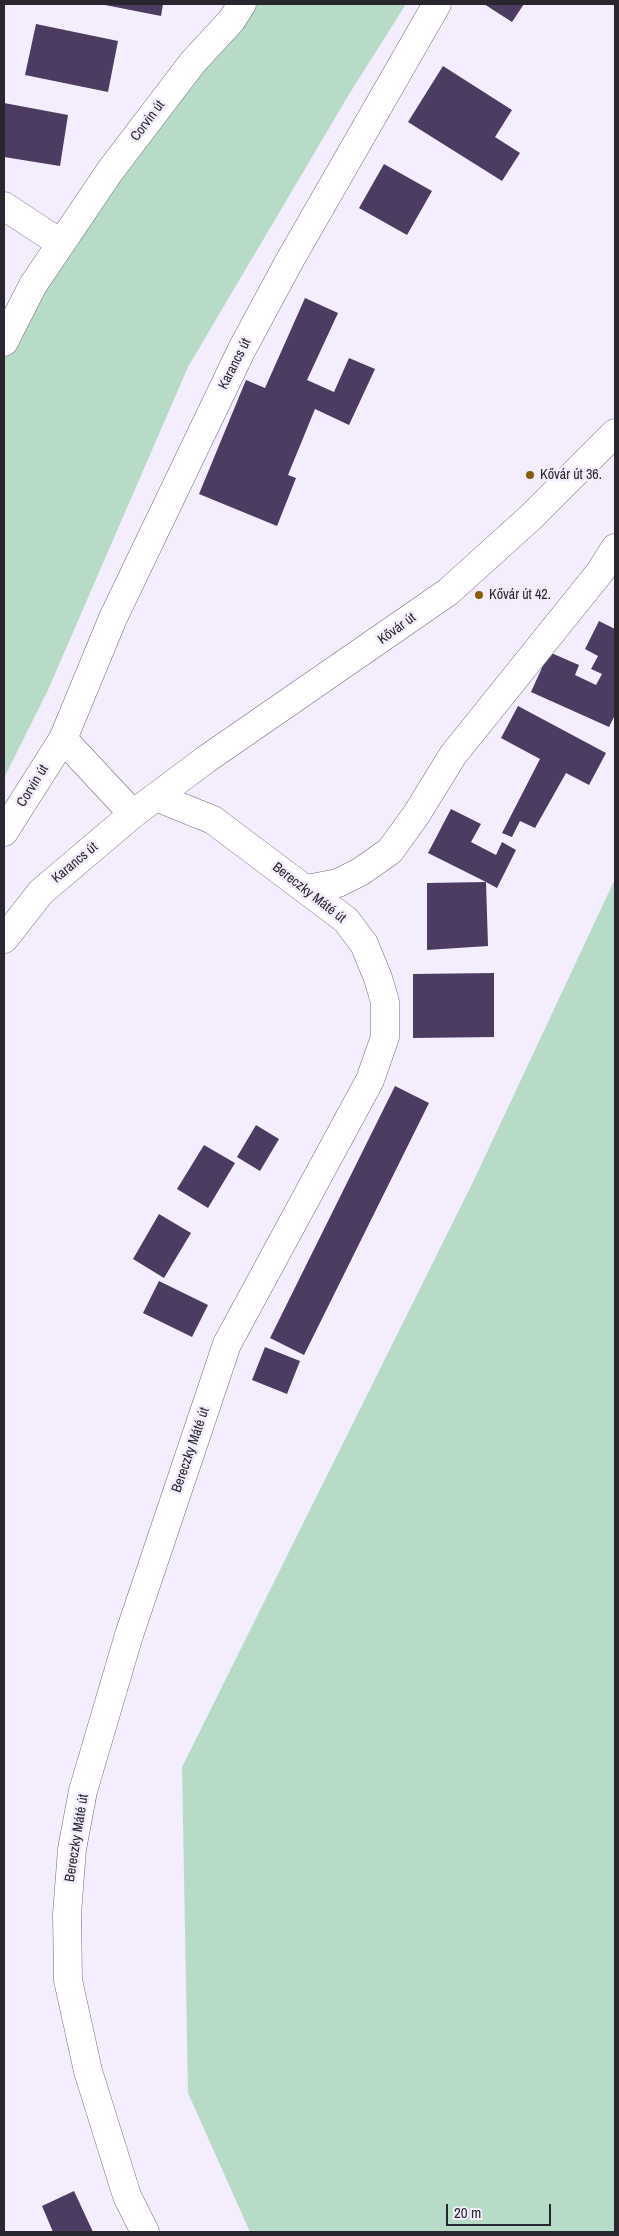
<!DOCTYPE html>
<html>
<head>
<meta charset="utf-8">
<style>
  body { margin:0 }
  #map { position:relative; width:619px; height:2236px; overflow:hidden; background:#f3edfd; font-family:"Archivo Narrow",sans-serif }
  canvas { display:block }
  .frame { position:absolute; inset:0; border:5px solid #29262f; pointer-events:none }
  .scale { position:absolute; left:446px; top:2204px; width:105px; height:22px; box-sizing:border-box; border:2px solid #29262f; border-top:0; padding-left:6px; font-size:15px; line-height:18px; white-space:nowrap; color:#29262f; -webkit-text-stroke:4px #f3edfd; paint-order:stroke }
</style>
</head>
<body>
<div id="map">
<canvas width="619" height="2236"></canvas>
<div class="frame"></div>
<div class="scale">20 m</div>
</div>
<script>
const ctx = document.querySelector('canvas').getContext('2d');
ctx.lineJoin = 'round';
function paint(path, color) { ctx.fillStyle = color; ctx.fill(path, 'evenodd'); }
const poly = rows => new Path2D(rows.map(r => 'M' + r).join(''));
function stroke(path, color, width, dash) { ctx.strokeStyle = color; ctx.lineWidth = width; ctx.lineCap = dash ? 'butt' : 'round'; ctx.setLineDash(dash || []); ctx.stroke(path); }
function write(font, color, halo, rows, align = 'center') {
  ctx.font = font + ' "Archivo Narrow",sans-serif'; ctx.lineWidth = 5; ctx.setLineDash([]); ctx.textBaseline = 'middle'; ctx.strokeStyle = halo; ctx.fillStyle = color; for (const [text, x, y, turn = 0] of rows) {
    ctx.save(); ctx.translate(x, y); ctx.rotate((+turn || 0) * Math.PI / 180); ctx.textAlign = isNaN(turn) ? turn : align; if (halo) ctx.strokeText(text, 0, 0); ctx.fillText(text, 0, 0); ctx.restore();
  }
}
const green = poly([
  [245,4,406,4,348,96,188,367,48,690,4,778,4,342],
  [615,879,615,2232,250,2232,188,2093,182,1767,474,1180]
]);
const building = poly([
  [100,4,163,4,161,16],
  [484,4,524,4,512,22],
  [36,24,118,41,108,92,25,75],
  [443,66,512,110,495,137,520,153,502,181,408,122],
  [4,103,68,115,60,166,4,157],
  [384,164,432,191,407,235,359,208],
  [305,298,338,313,307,380,334,392,349,358,375,369,349,425,315,409,288,475,296,478,277,526,199,494,246,380,265,388],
  [599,621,615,629,615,715,609,727,531,692,549,652,579,665,575,675,596,685,602,674,591,669,598,656,585,649],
  [518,706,606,753,589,785,566,773,535,828,520,821,512,837,502,833,540,759,501,738],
  [451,809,481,824,471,842,496,855,502,842,516,850,497,888,486,882,488,946,427,950,427,883,486,882,428,853],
  [494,973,494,1037,413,1038,413,974],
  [395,1086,429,1103,304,1355,270,1338],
  [256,1125,279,1139,260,1171,237,1157],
  [204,1145,235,1163,208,1208,177,1189],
  [159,1214,191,1233,164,1278,133,1259],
  [159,1281,208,1305,192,1337,143,1313],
  [265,1347,300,1361,287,1394,252,1380],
  [74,2191,93,2232,53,2232,42,2206]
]);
const street = poly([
  [4,206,60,243],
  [4,342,33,285,110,171,193,62,231,21,242,4],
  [63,739,133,814],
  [4,832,63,739,113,618,242,349,290,260,437,4],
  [307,889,338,883,360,872,390,851,416,815,453,755,600,572,615,548],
  [145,2232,127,2196,88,2071,68,1980,67,1914,72,1849,83,1791,129,1635,227,1344,370,1080,385,1037,385,1002,378,978,364,944,346,920,213,820,156,797]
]);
const secondary = poly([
  [4,939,41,892,133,814,205,760,448,592,531,517,615,433]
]);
const markers = [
  [530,475,5,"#895c00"],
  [479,595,5,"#895c00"]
];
const streetNames = [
  ["Corvin út",148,121,-53],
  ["Karancs út",235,364,-63],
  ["Kővár út",397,629,-36],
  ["Corvin út",33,786,-58],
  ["Karancs út",75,863,-40],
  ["Bereczky Máté út",309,893,38],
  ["Bereczky Máté út",191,1450,-71],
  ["Bereczky Máté út",77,1838,-81]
];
const poiNames = [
  ["Kővár út 36.",540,475],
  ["Kővár út 42.",489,595]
];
paint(green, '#b8dbc7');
paint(building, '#4c3c62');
stroke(street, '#726980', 29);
stroke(secondary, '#726980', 29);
stroke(street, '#fff', 28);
stroke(secondary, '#fff', 28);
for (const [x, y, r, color] of markers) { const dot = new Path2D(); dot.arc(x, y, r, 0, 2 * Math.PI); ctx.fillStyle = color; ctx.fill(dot); stroke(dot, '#f3edfd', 2); }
write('14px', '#29262f', '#f3edfd', streetNames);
write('14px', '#29262f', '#f3edfd', poiNames, 'left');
</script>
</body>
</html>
